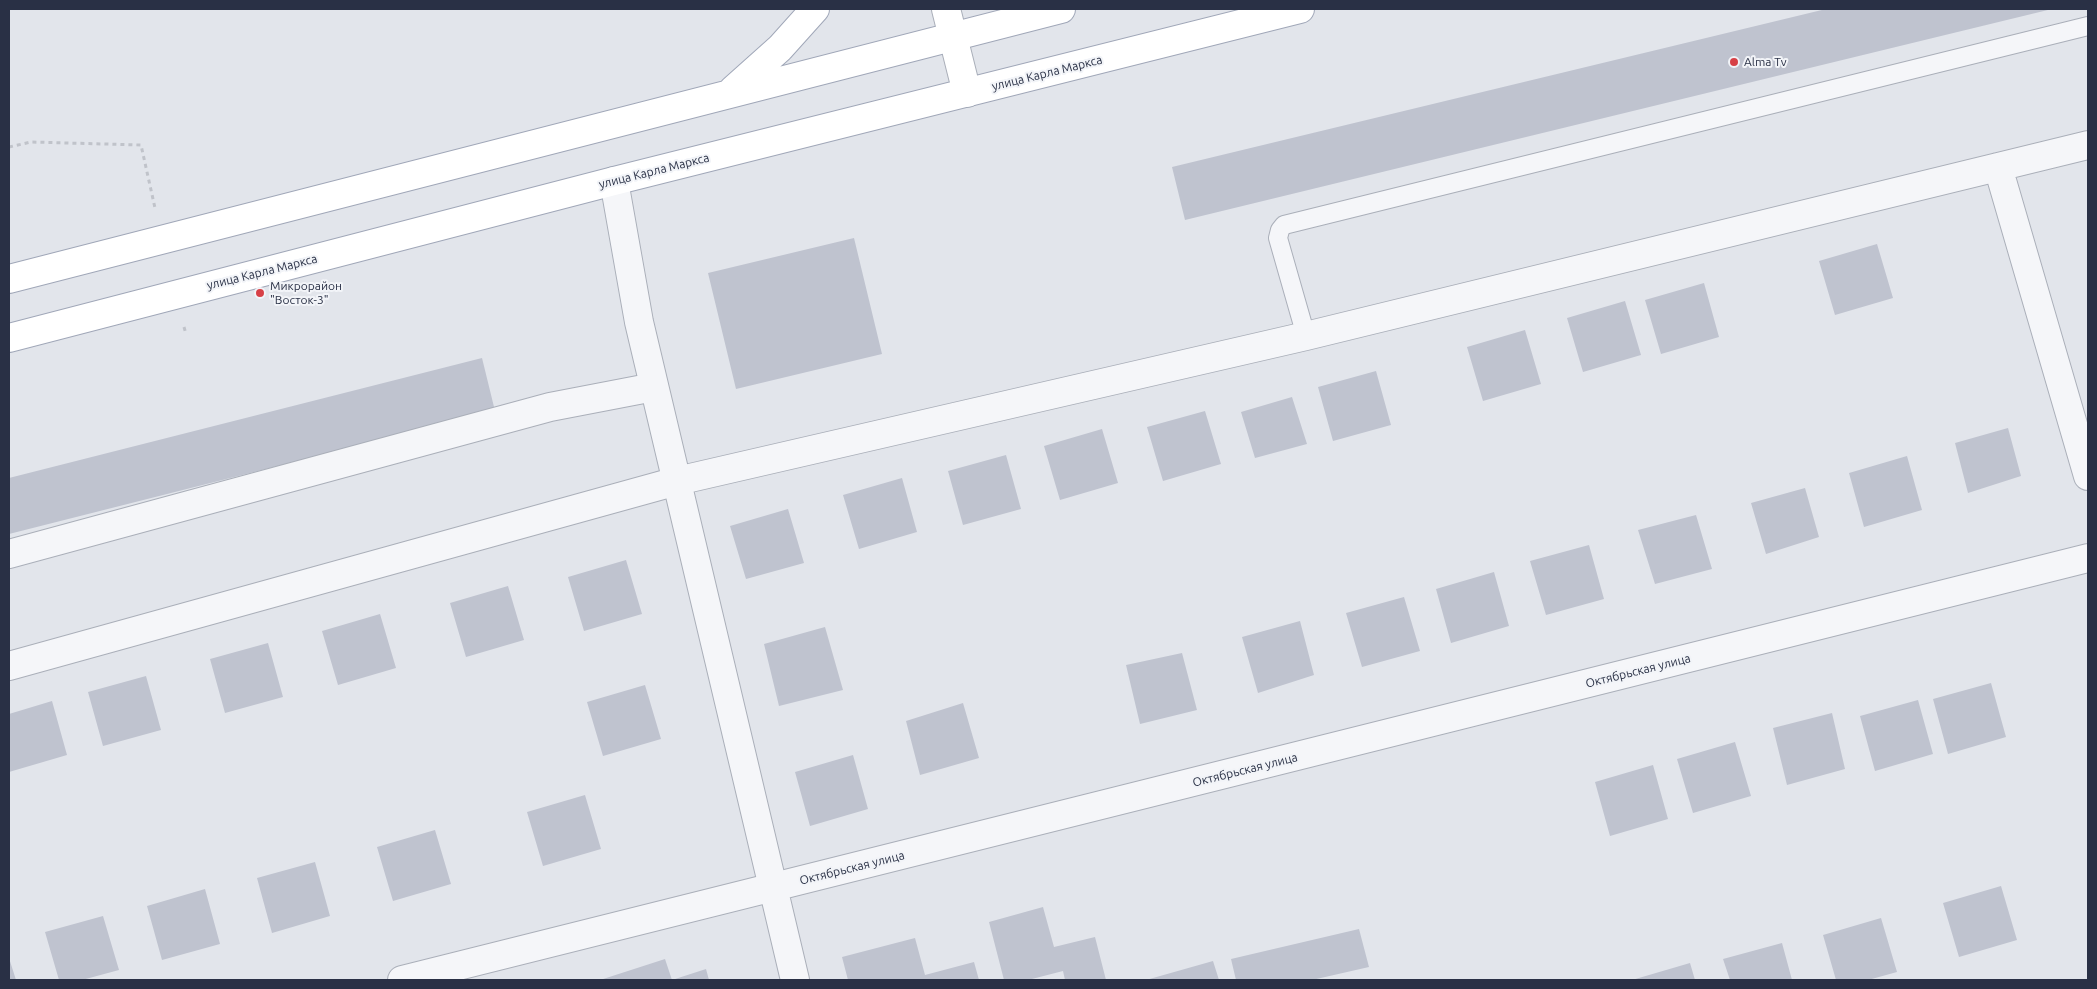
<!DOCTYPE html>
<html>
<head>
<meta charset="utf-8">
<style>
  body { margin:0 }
  #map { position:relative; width:2097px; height:989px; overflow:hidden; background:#e2e5eb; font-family:Ubuntu,sans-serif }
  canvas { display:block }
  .frame { position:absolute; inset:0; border:10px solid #293045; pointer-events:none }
</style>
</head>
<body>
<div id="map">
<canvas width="2097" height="989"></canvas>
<div class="frame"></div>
</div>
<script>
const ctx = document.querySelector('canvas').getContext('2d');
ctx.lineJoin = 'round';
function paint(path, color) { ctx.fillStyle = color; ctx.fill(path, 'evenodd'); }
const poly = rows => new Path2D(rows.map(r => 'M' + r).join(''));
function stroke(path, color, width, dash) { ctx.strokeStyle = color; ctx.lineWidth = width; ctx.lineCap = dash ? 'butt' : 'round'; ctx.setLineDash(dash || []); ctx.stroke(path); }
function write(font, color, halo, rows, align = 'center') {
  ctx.font = font + ' Ubuntu,sans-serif'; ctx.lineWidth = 4; ctx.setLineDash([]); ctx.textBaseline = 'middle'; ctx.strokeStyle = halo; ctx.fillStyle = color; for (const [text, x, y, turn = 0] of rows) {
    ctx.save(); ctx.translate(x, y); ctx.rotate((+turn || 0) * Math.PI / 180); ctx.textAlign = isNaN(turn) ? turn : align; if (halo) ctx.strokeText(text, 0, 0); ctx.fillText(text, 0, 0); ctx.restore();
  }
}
const building = poly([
  [1826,9,2052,9,1185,220,1172,167],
  [854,238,882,354,736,389,708,273],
  [1877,244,1893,298,1835,315,1819,261],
  [1704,283,1719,337,1661,354,1645,300],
  [1625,301,1641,355,1583,372,1567,318],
  [1525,330,1541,384,1483,401,1467,347],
  [482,358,495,411,9,534,9,478],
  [1376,371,1391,425,1333,441,1318,387],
  [1292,397,1307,444,1255,458,1241,412],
  [1205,411,1221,464,1163,481,1147,427],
  [2008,428,2021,476,1968,493,1955,443],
  [1102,429,1118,483,1060,500,1044,446],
  [1006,455,1021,509,963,525,948,471],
  [1907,456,1922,510,1864,527,1849,473],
  [902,478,917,532,859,549,843,495],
  [1805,488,1819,537,1766,554,1751,503],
  [788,509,804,563,746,579,730,526],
  [1696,515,1712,569,1655,584,1638,530],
  [1589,545,1604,599,1546,615,1530,561],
  [626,560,642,614,584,631,568,577],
  [1494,572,1509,626,1451,643,1436,589],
  [508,586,524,640,466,657,450,603],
  [1404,597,1420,651,1362,667,1346,613],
  [380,614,396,668,338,685,322,631],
  [1300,621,1314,675,1258,693,1242,637],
  [825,627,843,690,779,706,764,644],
  [268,643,283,697,225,713,210,659],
  [1182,653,1197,710,1140,724,1126,665],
  [146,676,161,730,103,746,88,692],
  [1991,683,2006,737,1948,754,1933,699],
  [645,685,661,739,603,756,587,702],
  [1918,700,1933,754,1875,771,1860,716],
  [52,701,67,755,9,772,9,714],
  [963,703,979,758,920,775,906,721],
  [1832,713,1845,769,1787,785,1773,728],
  [1735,742,1751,796,1693,813,1677,759],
  [853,755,868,809,810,826,795,772],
  [1653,765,1668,819,1610,836,1595,782],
  [585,795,601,849,543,866,527,812],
  [435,830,451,884,393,901,377,847],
  [315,862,330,916,272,933,257,878],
  [2001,886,2017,940,1959,957,1943,903],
  [205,889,220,944,162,960,147,906],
  [1043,907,1054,947,1095,937,1106,980,1065,980,1063,971,1028,980,1004,980,989,922],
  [103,916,119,970,82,980,59,980,45,932],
  [1881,918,1897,972,1868,980,1836,980,1823,935],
  [1359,929,1369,967,1312,980,1236,980,1231,959],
  [915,938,925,975,974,962,979,980,848,980,842,957],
  [1782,943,1792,980,1730,980,1723,959],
  [9,958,16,980,9,980],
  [665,959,672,980,600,980],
  [1213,961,1219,980,1146,980],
  [1690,963,1695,980,1632,980],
  [706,969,709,980,672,980]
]);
const path = poly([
  [9,147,31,142,141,145,155,208],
  [184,327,186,334]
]);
const lane = poly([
  [1306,336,1278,238,1280,230,1284,225,2088,26]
]);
const street = poly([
  [1998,167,2088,476],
  [614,181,639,322,795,980],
  [9,554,550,407,654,387],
  [9,666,677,481,1306,336,2088,145],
  [402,980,2088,558]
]);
const secondary = poly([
  [946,9,967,93]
]);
const primary = poly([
  [733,90,780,48,815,9],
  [9,279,1061,9],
  [9,338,614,181,1300,9]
]);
const markers = [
  [1734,62,5,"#d74046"],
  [260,293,5,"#d74046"]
];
const poiNames = [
  ["Alma Tv",1744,62],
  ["Микрорайон",270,286],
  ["\"Восток-3\"",270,300]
];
const streetNames = [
  ["улица Карла Маркса",1047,73,-14],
  ["улица Карла Маркса",654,171,-14],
  ["улица Карла Маркса",262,272,-14],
  ["Октябрьская улица",1638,671,-14],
  ["Октябрьская улица",1245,770,-14],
  ["Октябрьская улица",852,868,-14]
];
paint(building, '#bfc3cf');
stroke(lane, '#aaafb9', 20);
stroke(street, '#aaafb9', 30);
stroke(secondary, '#aaafb9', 30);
stroke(primary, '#a0a7b8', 30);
stroke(path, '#c0c3ca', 3, [4, 4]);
stroke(lane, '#f5f6f9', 18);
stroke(street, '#f5f6f9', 28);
stroke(secondary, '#fff', 28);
stroke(primary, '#fff', 28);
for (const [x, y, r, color] of markers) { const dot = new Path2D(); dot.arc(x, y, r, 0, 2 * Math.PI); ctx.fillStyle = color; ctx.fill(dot); stroke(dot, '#f2f4f8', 2); }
write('12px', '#293045', '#f2f4f8', poiNames, 'left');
write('12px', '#293045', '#f2f4f8', streetNames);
</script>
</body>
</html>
